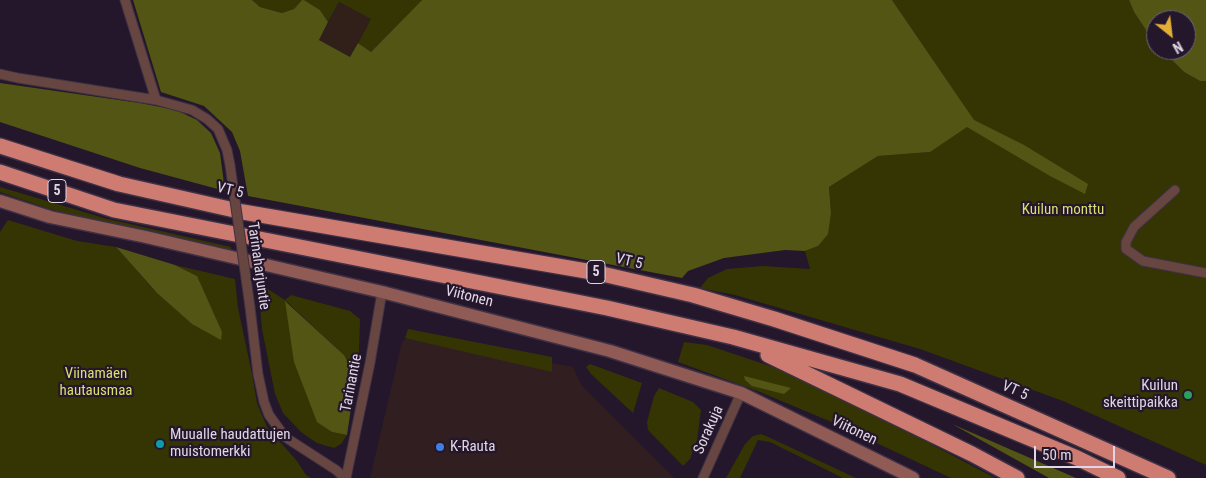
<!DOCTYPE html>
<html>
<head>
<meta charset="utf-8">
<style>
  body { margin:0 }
  #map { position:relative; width:1206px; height:478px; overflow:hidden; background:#24162b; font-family:"Roboto Condensed",sans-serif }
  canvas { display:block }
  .north { position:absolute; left:1146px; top:10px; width:50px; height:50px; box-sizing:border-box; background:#24162b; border:1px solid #6f6375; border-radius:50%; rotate:151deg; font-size:14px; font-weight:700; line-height:20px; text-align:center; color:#e0d6e5 }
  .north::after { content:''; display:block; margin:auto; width:18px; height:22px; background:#e3ae35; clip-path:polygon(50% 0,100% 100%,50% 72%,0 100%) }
  .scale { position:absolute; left:1034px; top:446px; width:81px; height:22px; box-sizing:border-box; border:2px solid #e0d6e5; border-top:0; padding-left:6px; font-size:15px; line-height:18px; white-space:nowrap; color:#e0d6e5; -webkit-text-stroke:4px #24162b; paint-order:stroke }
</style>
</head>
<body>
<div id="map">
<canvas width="1206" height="478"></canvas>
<div class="north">N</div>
<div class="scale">50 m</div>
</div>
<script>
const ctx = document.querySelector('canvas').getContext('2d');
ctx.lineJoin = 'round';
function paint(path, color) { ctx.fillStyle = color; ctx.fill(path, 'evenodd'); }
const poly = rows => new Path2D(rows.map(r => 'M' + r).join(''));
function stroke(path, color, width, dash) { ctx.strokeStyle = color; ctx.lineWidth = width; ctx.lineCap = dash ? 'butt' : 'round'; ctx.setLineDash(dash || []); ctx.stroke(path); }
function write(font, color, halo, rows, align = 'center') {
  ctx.font = font + ' "Roboto Condensed",sans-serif'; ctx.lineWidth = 4.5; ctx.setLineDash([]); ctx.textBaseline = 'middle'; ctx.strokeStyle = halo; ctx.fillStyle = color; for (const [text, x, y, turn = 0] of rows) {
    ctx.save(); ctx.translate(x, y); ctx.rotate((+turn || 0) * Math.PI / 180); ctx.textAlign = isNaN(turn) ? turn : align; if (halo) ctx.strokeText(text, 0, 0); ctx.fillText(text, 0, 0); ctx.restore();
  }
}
const commercial = poly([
  [408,337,573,367,582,386,674,478,370,478,402,342]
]);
const industrial = poly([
  [339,2,371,19,350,57,319,40]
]);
const green = poly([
  [252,0,302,0,294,9,282,13,260,7],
  [304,0,422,0,371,52,358,43,371,19,339,2,328,22,320,10],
  [892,0,1129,0,1134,12,1156,45,1156,50,1162,50,1184,72,1200,81,1206,81,1206,465,1063,401,920,349,735,295,700,288,708,278,727,269,763,266,810,269,805,251,818,246,831,213,829,187,878,156,930,152,965,107],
  [0,187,104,218,231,247,231,252,85,219,50,209,0,192],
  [8,220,77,241,116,247,153,289,192,324,197,276,175,265,235,279,238,308,252,374,257,403,267,427,297,461,306,475,311,478,0,478,0,232],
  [258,283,285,300,291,295,350,311,360,319,359,353,355,381,351,368,344,355,286,301,332,432,347,435,341,444,334,448,317,443,308,437,300,431,283,413,275,394,262,329],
  [408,329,552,357,552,372,405,338],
  [684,342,707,345,785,371,861,407,995,478,951,478,834,423,760,392,678,362],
  [590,364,642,383,633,413,591,374,586,367],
  [659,388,693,402,701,410,697,440,690,459,683,466,648,430,647,422,654,396],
  [761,434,766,436,856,478,843,478,770,442,758,440,740,478,726,478,745,444,753,436]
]);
const forest = poly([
  [133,0,252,0,260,7,282,13,294,9,302,0,304,0,320,10,328,22,319,40,350,57,358,43,371,52,422,0,892,0,974,120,1024,145,1088,184,1085,194,1050,176,967,127,930,152,878,156,829,187,831,213,828,234,818,246,805,251,785,250,724,258,688,271,682,278,248,196,240,151,232,132,204,106,161,92],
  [1129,0,1206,0,1206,81,1200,81,1184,72,1162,50,1186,50,1186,20,1156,20,1156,45,1134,12],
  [0,83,140,103,176,110,197,120,211,133,220,153,225,191,140,168,0,122],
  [116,247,175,265,197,276,222,332,221,340,192,324,157,293],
  [285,301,344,355,351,368,355,381,347,435,332,432,317,422,294,362],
  [744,376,791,388,784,394,752,386,745,380],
  [952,424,1076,478,1049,478]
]);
const street = poly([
  [125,0,156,100],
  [0,74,18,78,156,100,192,110,207,119,218,129,227,150,230,165],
  [1175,190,1134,227,1126,242,1126,249,1143,261,1206,273],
  [250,307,258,374,264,402,269,415,285,437,336,470,345,478],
  [346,478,370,363,382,292],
  [703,478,741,393]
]);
const secondary = poly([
  [0,201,50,217,146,237,382,292,610,351,741,393,913,478]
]);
const highway = poly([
  [0,146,119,184,243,212,598,273,693,295,774,319,915,365,1168,478],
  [0,172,114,210,607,308,733,337,900,384,1077,458,1118,478],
  [768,355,972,454,1017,478]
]);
const streetBridge = poly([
  [230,165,250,307]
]);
const markers = [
  [1188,395,5,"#2e9e5b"],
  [160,444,5,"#0f9aa8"],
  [440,447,5,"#3f7fe0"]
];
const shields = [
  [57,191,18],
  [596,272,18]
];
const shieldNames = [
  ["5",57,191],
  ["5",596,272]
];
const streetNames = [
  ["VT 5",230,191,13],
  ["VT 5",629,262,13],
  ["Tarinaharjuntie",258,266,82],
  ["Viitonen",469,297,14],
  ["Tarinantie",352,383,-79],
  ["VT 5",1015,391,24],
  ["Sorakuja",709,430,-66],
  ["Viitonen",854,431,26]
];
const parkNames = [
  ["Kuilun monttu",1063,210],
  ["Viinamäen",96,374],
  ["hautausmaa",96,391]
];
const poiNames = [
  ["Kuilun",1178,386,"right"],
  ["skeittipaikka",1178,403,"right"],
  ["Muualle haudattujen",170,435],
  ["muistomerkki",170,452],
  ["K-Rauta",450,447]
];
paint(commercial, '#311e21');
paint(industrial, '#311f1a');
paint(green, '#353504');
paint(forest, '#535514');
stroke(street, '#3e3145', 11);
stroke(secondary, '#3e3145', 15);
stroke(highway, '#3e3145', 18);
stroke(street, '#674541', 9);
stroke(secondary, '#915b55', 12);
stroke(highway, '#ce7b72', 15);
stroke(streetBridge, '#3e3145', 11, []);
stroke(streetBridge, '#674541', 9);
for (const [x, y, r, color] of markers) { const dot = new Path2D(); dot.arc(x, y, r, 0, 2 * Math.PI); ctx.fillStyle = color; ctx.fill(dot); stroke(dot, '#24162b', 2); }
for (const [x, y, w] of shields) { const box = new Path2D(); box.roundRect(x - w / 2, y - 11.5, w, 23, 4); ctx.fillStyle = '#24162b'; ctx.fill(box); stroke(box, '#e0d6e5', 1); }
write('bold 14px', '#e0d6e5', null, shieldNames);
write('15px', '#e0d6e5', '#24162b', streetNames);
write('15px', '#dbdf70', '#24162b', parkNames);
write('15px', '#e0d6e5', '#24162b', poiNames, 'left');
</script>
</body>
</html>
